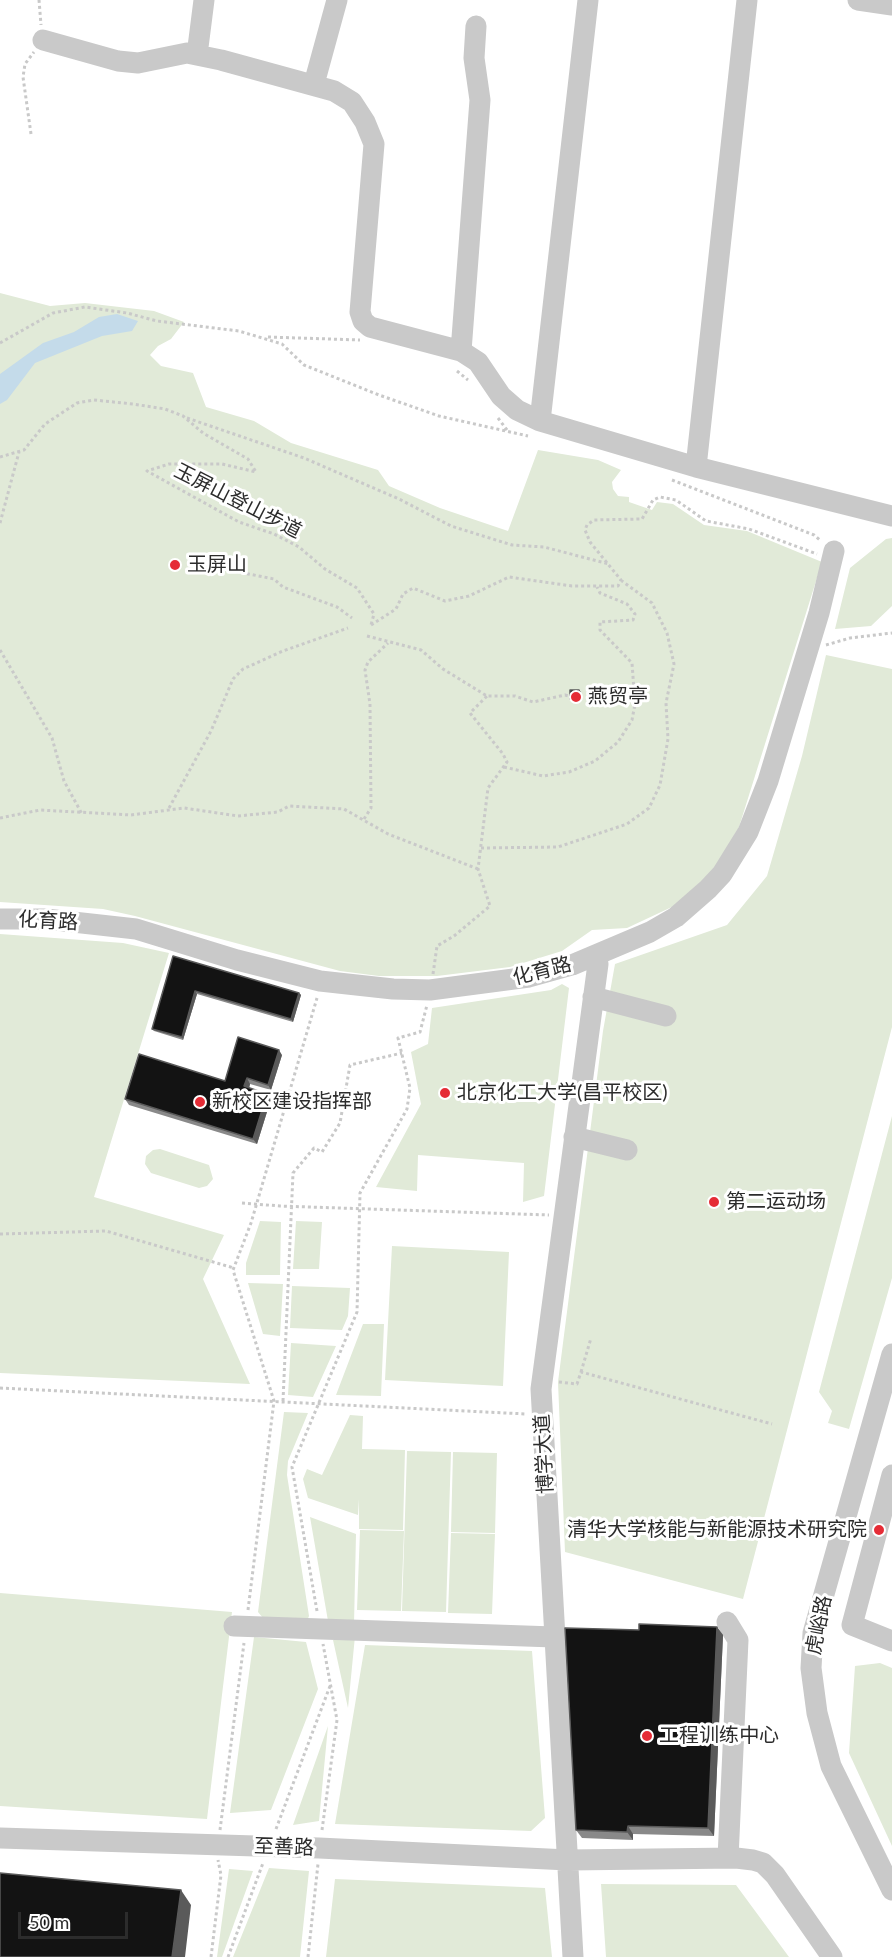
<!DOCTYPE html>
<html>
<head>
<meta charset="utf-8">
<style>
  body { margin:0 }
  #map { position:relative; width:892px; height:1957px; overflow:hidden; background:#fff; font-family:Lato,sans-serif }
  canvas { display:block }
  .scale { position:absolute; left:18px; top:1912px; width:110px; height:27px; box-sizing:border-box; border:3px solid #2c2c2c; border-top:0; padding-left:8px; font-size:18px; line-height:21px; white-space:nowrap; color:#2c2c2c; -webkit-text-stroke:4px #fff; paint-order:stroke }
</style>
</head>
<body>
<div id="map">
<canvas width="892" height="1957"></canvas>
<div class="scale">50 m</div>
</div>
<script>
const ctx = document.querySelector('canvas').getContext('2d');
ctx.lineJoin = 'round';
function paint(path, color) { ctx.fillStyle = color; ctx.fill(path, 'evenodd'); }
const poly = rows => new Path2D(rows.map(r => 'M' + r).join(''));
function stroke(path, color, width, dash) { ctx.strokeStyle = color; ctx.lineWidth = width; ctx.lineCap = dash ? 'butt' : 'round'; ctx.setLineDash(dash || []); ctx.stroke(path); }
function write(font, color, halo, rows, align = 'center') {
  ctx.font = font + ' Lato,"Noto Sans SC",sans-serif'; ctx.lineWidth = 6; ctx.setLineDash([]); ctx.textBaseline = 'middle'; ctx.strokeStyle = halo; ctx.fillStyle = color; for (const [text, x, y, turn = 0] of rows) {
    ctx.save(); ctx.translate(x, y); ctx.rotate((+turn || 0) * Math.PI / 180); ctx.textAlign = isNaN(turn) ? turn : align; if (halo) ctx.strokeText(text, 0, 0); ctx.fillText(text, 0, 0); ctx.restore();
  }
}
const green = poly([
  [0,293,50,306,85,303,154,311,184,322,171,339,158,346,150,355,161,366,193,373,206,407,254,421,291,443,378,470,389,486,440,508,508,531,538,450,598,460,621,470,612,482,613,489,618,496,629,497,629,502,652,510,657,502,673,504,704,525,747,531,822,562,739,827,714,870,674,906,627,928,592,930,562,951,510,967,437,976,379,976,340,971,135,916,103,909,0,902],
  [892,538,892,606,871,626,835,629,850,568,886,539],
  [826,655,892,669,892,1027,743,1599,565,1552,558,1382,603,1031,615,964,727,925,767,876,802,756],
  [0,934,123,943,169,953,94,1197,224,1235,203,1279,250,1384,0,1373],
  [562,984,569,988,544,1196,523,1202,524,1163,418,1155,417,1191,376,1187,421,1104,411,1052,428,1044,432,1008,551,990],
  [892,1116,892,1278,849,1429,828,1423,832,1411,819,1392],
  [160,1149,209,1165,213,1179,207,1186,199,1188,151,1173,145,1164,146,1156,153,1150],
  [260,1221,281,1222,280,1275,246,1275,246,1263],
  [296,1221,322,1222,319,1269,293,1269],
  [392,1246,509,1252,503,1386,385,1380],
  [248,1283,283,1284,280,1336,263,1334],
  [292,1286,350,1288,348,1316,342,1330,290,1328],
  [363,1324,384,1324,381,1396,336,1395],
  [291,1343,336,1346,313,1397,288,1395],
  [284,1412,308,1413,288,1461,287,1475,309,1616,307,1621,263,1618,258,1612],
  [350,1415,363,1416,362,1449,405,1450,403,1530,359,1529,359,1499,358,1515,308,1498,303,1479,307,1469,322,1475],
  [407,1451,451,1452,446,1612,402,1611],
  [453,1452,497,1453,495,1533,451,1532],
  [310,1517,356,1534,354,1624,328,1621],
  [360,1530,404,1531,401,1611,357,1610],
  [451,1533,495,1534,492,1614,448,1613],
  [0,1593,232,1612,207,1819,0,1806],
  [355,1636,348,1708,333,1640],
  [254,1637,306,1642,318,1689,271,1810,230,1813],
  [365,1645,532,1651,545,1818,531,1831,335,1824],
  [880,1663,892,1668,892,1846,849,1753,855,1666],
  [328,1726,319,1821,293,1825],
  [269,1868,309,1871,300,1957,233,1957],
  [229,1869,253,1871,222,1957,217,1957],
  [335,1879,545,1888,552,1957,326,1957],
  [601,1884,736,1885,789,1957,606,1957]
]);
const water = poly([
  [117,314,138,321,132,331,102,336,35,363,7,400,0,404,0,374,43,343,74,332,99,317]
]);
const path = poly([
  [39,0,41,25],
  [31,134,23,77,25,64,34,52],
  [268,337,360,340],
  [0,343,53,313,85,307,127,313,157,321,239,331,282,344,304,365,379,395,439,416,528,436],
  [457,371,468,380],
  [187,418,304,458,399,499,451,526,512,545,544,547,609,564],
  [498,418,507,430],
  [0,457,24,450,45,424,77,403,94,400,133,404,165,409,183,416,203,433,248,459,256,472,222,464,169,464,147,471,239,522,274,534,299,547,325,569,357,588,374,614,371,625],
  [672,480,814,535,821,541],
  [0,523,19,452],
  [198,556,204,564,213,567,274,579,283,587,337,607,352,618],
  [371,625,396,609,403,594,413,588,445,601,469,596,509,577,572,586,618,586,621,580,590,542,585,530,587,525,594,520,642,519,653,500,660,497,676,500,706,521,749,529,817,554],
  [367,636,421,650,443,669,487,696,515,696,533,702,565,695,573,697],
  [826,645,850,638,892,633],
  [0,650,52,738,64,781,82,814],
  [504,767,543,776,569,772,595,761,618,742,632,720,635,704,632,663,600,630,600,622,633,620,635,614,627,604,600,593,597,587],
  [169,808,211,731,233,679,243,669,283,651,348,628],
  [0,818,40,810,131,815,184,808,238,816,278,812,289,806,344,809,388,834,478,869],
  [364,819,371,808,370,704,365,670,368,662,388,643],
  [481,848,558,847,627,824,649,808,660,785,668,739,666,703,674,664,667,633,652,603,622,581],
  [433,974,437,946,454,936,490,906,478,869,488,788,507,762,503,754,470,713,487,696],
  [242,1203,280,1206,549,1215],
  [0,1234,106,1231,234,1268],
  [581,1372,591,1338],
  [559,1382,577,1384,581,1372,772,1424],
  [0,1388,526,1414],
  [283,1401,293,1173,314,1148,322,1152,340,1123,350,1065,402,1053],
  [248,1610,274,1401,233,1270,251,1223,317,998],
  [317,1611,292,1467,357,1312,360,1193,407,1109,410,1088,398,1038,420,1032,427,1005],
  [276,1829,330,1686],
  [220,1830,244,1643],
  [322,1830,337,1720,323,1644],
  [211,1957,221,1875,218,1860],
  [228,1957,263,1863],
  [308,1957,318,1864]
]);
const minor = poly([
  [858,0,892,5],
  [43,40,118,61,138,63,187,53,221,60,334,91,352,102,365,122,374,144,360,312,363,321,370,327,461,351,478,362,501,396,517,410,540,421,696,467,892,516],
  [197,55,204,0],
  [314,84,337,0],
  [461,351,480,100,474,58,476,26],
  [540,421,588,0],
  [696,467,747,0],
  [0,919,46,919,136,929,237,960,320,981,393,989,430,990,529,977,572,965,650,932,676,917,708,889,722,874,748,832,768,781,819,613,834,551],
  [593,997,666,1016],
  [574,1137,627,1150],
  [892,1354,813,1633,811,1668,817,1713,831,1766,892,1890],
  [892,1475,852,1625,892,1641],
  [727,1622,738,1640,728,1858],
  [234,1626,554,1637],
  [0,1838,319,1848,568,1860,736,1858,753,1860,763,1863,775,1875,832,1957],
  [573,1957,541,1389,598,964,596,955]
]);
const wall = poly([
  [579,690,581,692,581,701,572,702,570,699],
  [173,956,299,993,301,995,293,1022,197,994,183,1040,154,1031,152,1029],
  [282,1055,271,1090,250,1084,249,1088,271,1099,257,1144,129,1105,125,1099,225,1081],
  [717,1627,723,1635,714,1836,633,1834,633,1840,582,1838,576,1830,639,1630]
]);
const shadedWall = poly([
  [579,690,581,692,581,701,579,699],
  [195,991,197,994,183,1040,182,1037],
  [299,993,301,995,293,1022,291,1019],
  [279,1050,282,1055,271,1090,268,1085],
  [247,1078,250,1084,248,1092,244,1086],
  [267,1094,271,1099,257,1144,253,1139],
  [717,1627,723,1635,714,1836,708,1828],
  [628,1826,633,1834,633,1840,627,1832],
  [181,1890,191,1905,185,1957,172,1957]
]);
const building = poly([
  [570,690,579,690,579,699,570,699,570,690],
  [173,956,299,993,291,1019,195,991,182,1037,152,1029,173,956],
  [238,1037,279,1050,268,1085,247,1078,244,1086,267,1094,253,1139,125,1099,139,1054,225,1081,238,1037],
  [639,1624,717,1627,708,1828,628,1826,627,1832,576,1830,565,1628,639,1630,639,1624],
  [0,1873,181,1890,172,1957,0,1957,0,1873]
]);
const markers = [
  [175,565,6,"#e52c36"],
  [576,697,6,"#e52c36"],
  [445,1093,6,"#e52c36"],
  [200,1102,6,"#e52c36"],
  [714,1202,6,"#e52c36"],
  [879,1530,6,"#e52c36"],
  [647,1736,6,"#e52c36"]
];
const streetNames = [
  ["玉屏山登山步道",238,501,27],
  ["化育路",48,921,3],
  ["化育路",542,971,-14],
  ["博学大道",544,1454,-93],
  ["虎峪路",819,1625,-79],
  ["至善路",284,1847,2]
];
const poiNames = [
  ["玉屏山",187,565],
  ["燕贸亭",588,697],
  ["北京化工大学(昌平校区)",457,1093],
  ["新校区建设指挥部",212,1102],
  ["第二运动场",726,1202],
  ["清华大学核能与新能源技术研究院",867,1530,"right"],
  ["工程训练中心",659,1736]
];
paint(green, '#e1ead8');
paint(water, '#c4dbea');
stroke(path, '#c9c9c9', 3, [3, 3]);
stroke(minor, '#c9c9c9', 21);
paint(wall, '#898989');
paint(shadedWall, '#5a5a5a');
paint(building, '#131313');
stroke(building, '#5a5a5a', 1.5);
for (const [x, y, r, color] of markers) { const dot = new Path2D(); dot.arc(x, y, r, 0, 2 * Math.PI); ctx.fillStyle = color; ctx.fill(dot); stroke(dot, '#fff', 2); }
write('20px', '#2c2c2c', '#fff', streetNames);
write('20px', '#2c2c2c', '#fff', poiNames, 'left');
</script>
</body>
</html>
